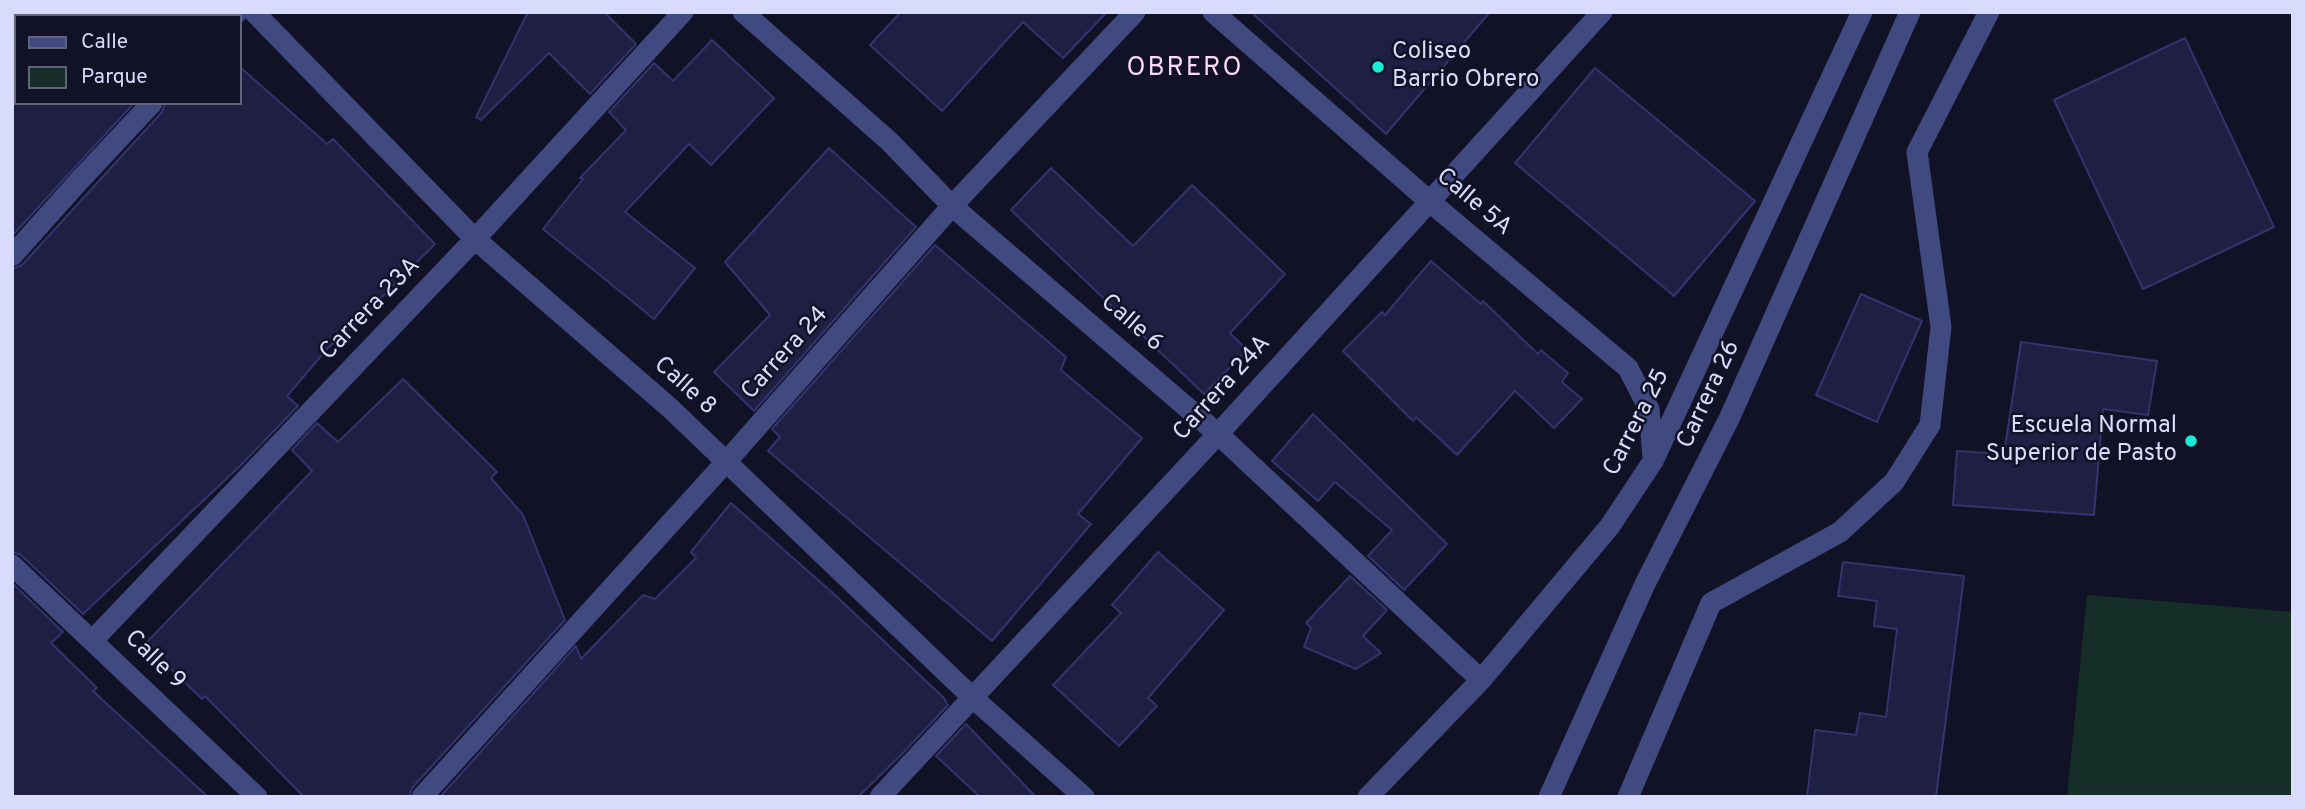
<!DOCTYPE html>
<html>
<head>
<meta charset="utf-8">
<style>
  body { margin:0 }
  #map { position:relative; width:2305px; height:809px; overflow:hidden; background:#111225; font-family:Overpass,sans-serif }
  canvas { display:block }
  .frame { position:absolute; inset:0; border:14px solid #d8dbfc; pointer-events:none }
  .legend { position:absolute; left:14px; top:14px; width:228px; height:91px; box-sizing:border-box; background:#111225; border:2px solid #61627b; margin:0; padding:9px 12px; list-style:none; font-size:21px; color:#d8dbfc }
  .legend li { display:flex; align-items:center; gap:14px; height:35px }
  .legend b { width:35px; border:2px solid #61627b }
</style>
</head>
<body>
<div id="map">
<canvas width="2305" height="809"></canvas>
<div class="frame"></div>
<ul class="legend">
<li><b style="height:9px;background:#404a80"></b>Calle</li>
<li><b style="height:19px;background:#152e28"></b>Parque</li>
</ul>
</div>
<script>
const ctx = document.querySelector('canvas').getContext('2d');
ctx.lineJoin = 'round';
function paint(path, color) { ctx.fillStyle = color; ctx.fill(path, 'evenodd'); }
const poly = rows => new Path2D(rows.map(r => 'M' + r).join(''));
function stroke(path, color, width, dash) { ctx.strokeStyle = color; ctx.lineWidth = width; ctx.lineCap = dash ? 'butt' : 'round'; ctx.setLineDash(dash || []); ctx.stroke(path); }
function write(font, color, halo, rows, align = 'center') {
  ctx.font = font + ' Overpass,sans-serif'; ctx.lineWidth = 5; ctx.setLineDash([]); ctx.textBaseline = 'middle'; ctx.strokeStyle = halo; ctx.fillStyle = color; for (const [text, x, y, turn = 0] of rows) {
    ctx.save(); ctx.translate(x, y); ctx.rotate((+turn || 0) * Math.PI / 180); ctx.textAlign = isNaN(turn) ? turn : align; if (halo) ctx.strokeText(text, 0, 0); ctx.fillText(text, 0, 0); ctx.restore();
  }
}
const green = poly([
  [2087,595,2293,612,2293,797,2067,797]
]);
const building = poly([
  [528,12,604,12,636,44,590,94,549,53,481,120,476,117,528,12],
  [901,12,1107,12,1063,58,1023,22,942,111,870,45,901,12],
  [1251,12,1490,12,1386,134,1251,12],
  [2185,38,2274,227,2143,289,2054,100,2185,38],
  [712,40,774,98,711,165,689,144,625,212,695,268,654,319,543,229,583,179,580,178,626,130,609,112,654,63,673,81,712,40],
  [240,67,327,144,333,139,435,244,377,302,378,303,327,349,287,396,298,406,241,465,83,614,21,555,12,552,12,269,22,265,162,112,165,103,240,103,240,67],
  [1595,68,1755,201,1674,296,1515,163,1595,68],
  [12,103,134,103,12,236,12,103],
  [829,148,916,227,754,411,714,372,770,315,725,262,829,148],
  [1051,168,1133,246,1192,185,1285,274,1230,333,1247,350,1204,394,1011,210,1051,168],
  [935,245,1066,357,1061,370,1142,438,1078,514,1091,524,992,641,768,451,780,437,772,429,935,245],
  [1431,261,1481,304,1483,301,1538,354,1541,350,1568,373,1562,382,1582,399,1554,428,1515,391,1457,455,1416,417,1413,421,1343,351,1382,312,1385,315,1431,261],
  [1861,294,1922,321,1877,422,1816,395,1861,294],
  [2021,342,2157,361,2148,415,2103,409,2094,515,1953,505,1957,451,2004,454,2021,342],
  [403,379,497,472,491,478,523,515,565,620,412,788,409,797,304,797,205,696,202,699,145,644,312,471,292,450,317,423,338,442,403,379],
  [1313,414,1447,544,1404,590,1368,556,1392,530,1335,482,1318,501,1272,461,1313,414],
  [731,503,836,596,944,698,948,705,901,755,858,797,440,797,576,646,581,659,643,595,655,599,696,558,691,552,731,503],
  [1158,552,1224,610,1148,698,1157,706,1119,746,1053,685,1121,613,1112,605,1158,552],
  [1843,562,1964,576,1936,797,1807,797,1815,730,1856,735,1860,713,1886,717,1897,629,1874,626,1877,601,1838,596,1843,562],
  [1350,576,1387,610,1363,636,1381,653,1356,669,1304,647,1311,628,1306,623,1350,576],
  [12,583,63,632,51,643,97,688,93,691,208,797,12,797,12,583],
  [966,724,1036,797,980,797,936,756,966,724]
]);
const minor = poly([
  [254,12,475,239,670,408,972,697,1084,797],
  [743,12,890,142,952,206,1218,434,1481,680],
  [1213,12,1429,201,1628,368,1649,409,1653,458],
  [234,16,237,12],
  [12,256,78,182,152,103],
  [12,565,257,797],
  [93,640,475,239,683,12],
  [422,797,726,462,952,206,1135,12],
  [880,797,1218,434,1602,12],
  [1368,797,1481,680,1610,526,1653,461,1862,12],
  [1549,797,1645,584,1729,419,1910,12],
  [1628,797,1711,603,1840,532,1894,482,1930,425,1941,327,1917,152,1989,12]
]);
const markers = [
  [1378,67,7,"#15ebd6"],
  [2191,441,7,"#15ebd6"]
];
const poiNames = [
  ["Coliseo",1392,53],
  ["Barrio Obrero",1392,81],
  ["Escuela Normal",2177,427,"right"],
  ["Superior de Pasto",2177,455,"right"]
];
const streetNames = [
  ["Calle 5A",1473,203,40],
  ["Carrera 23A",371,310,-46],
  ["Calle 6",1131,324,41],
  ["Carrera 24",786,354,-48],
  ["Calle 8",684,387,42],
  ["Carrera 24A",1223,389,-48],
  ["Carrera 26",1710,395,-65],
  ["Carrera 25",1638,423,-63],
  ["Calle 9",154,661,44]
];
const neighbourhoodNames = [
  ["OBRERO",1185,70]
];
paint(green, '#152e28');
paint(building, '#1f1f44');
stroke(building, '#33336e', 2);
stroke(minor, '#404a80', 21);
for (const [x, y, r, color] of markers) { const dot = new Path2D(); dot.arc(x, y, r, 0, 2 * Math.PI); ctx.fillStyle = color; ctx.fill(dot); stroke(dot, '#111225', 2.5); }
write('24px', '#d8dbfc', '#111225', poiNames, 'left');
write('24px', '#d8dbfc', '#111225', streetNames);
ctx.letterSpacing = '2px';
write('26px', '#fcdaf6', '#111225', neighbourhoodNames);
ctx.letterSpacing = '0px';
</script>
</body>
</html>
